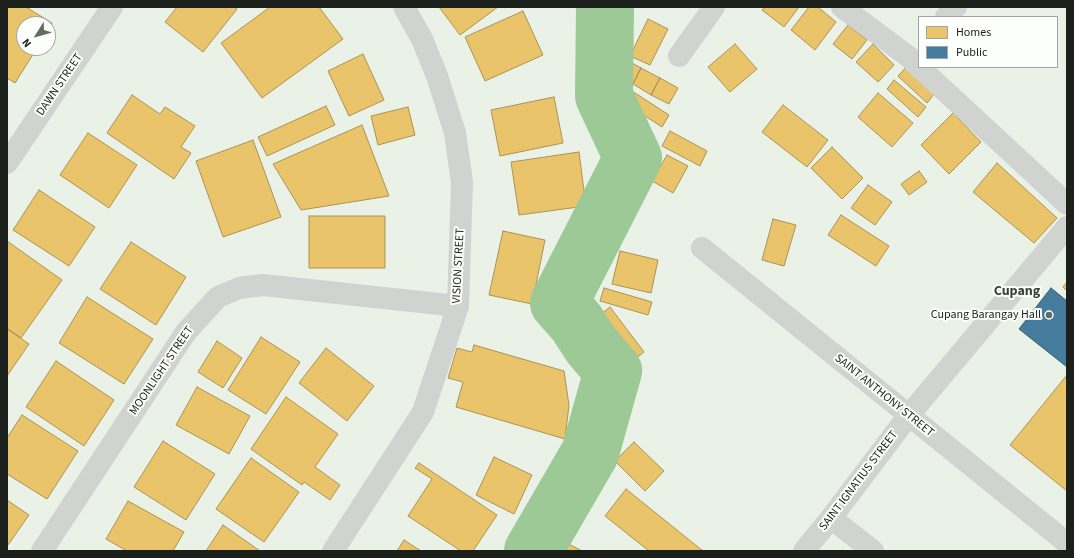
<!DOCTYPE html>
<html>
<head>
<meta charset="utf-8">
<style>
  body { margin:0 }
  #map { position:relative; width:1074px; height:558px; overflow:hidden; background:#eaf2e8; font-family:"Source Sans 3",sans-serif }
  canvas { display:block }
  .frame { position:absolute; inset:0; border:8px solid #1b211a; pointer-events:none }
  .legend { position:absolute; left:918px; top:16px; width:140px; height:52px; box-sizing:border-box; background:#fcfffb; border:1px solid #a2a6a1; margin:0; padding:5px 7px; list-style:none; font-size:12px; color:#1b211a }
  .legend li { display:flex; align-items:center; gap:8px; height:20px }
  .legend b { width:20px; border:1px solid #a2a6a1 }
  .north { position:absolute; left:16px; top:16px; width:40px; height:40px; box-sizing:border-box; background:#fcfffb; border:1px solid #a2a6a1; border-radius:50%; rotate:233deg; font-size:11px; font-weight:700; line-height:16px; text-align:center; color:#1b211a }
  .north::after { content:''; display:block; margin:auto; width:14px; height:18px; background:#636a62; clip-path:polygon(50% 0,100% 100%,50% 72%,0 100%) }
</style>
</head>
<body>
<div id="map">
<canvas width="1074" height="558"></canvas>
<div class="frame"></div>
<ul class="legend">
<li><b style="height:11px;background:#e9c46a"></b>Homes</li>
<li><b style="height:11px;background:#457b9d"></b>Public</li>
</ul>
<div class="north">N</div>
</div>
<script>
const ctx = document.querySelector('canvas').getContext('2d');
ctx.lineJoin = 'round';
function paint(path, color) { ctx.fillStyle = color; ctx.fill(path, 'evenodd'); }
const poly = rows => new Path2D(rows.map(r => 'M' + r).join(''));
function stroke(path, color, width, dash) { ctx.strokeStyle = color; ctx.lineWidth = width; ctx.lineCap = dash ? 'butt' : 'round'; ctx.setLineDash(dash || []); ctx.stroke(path); }
function write(font, color, halo, rows, align = 'center') {
  ctx.font = font + ' "Source Sans 3",sans-serif'; ctx.lineWidth = 4; ctx.setLineDash([]); ctx.textBaseline = 'middle'; ctx.strokeStyle = halo; ctx.fillStyle = color; for (const [text, x, y, turn = 0] of rows) {
    ctx.save(); ctx.translate(x, y); ctx.rotate((+turn || 0) * Math.PI / 180); ctx.textAlign = isNaN(turn) ? turn : align; if (halo) ctx.strokeText(text, 0, 0); ctx.fillText(text, 0, 0); ctx.restore();
  }
}
const homes = poly([
  [7,7,26,7,52,23,48,30,48,24,24,24,24,48,37,48,15,83,7,78,7,7],
  [177,7,234,7,237,9,203,52,165,22,177,7],
  [270,7,319,7,343,39,262,98,221,43,270,7],
  [439,7,498,7,460,35,439,7],
  [765,7,799,7,784,27,762,10,765,7],
  [809,7,818,7,836,22,815,50,791,30,809,7],
  [523,11,543,55,485,81,465,37,523,11],
  [648,19,668,29,650,65,630,56,648,19],
  [848,25,867,40,852,59,833,44,848,25],
  [735,44,757,69,730,92,708,67,735,44],
  [873,44,894,65,878,82,856,62,873,44],
  [363,54,384,100,349,116,328,71,363,54],
  [623,58,641,68,633,84,614,75,623,58],
  [907,66,935,93,927,103,898,76,907,66],
  [641,68,660,78,651,95,633,84,641,68],
  [660,78,678,88,669,104,651,95,660,78],
  [615,80,669,115,662,127,608,92,615,80],
  [894,80,926,107,918,117,887,89,894,80],
  [878,93,913,123,892,147,858,117,878,93],
  [132,95,160,114,165,107,195,126,181,147,191,153,174,179,107,133,132,95],
  [554,97,563,143,500,156,491,110,554,97],
  [783,105,828,140,807,167,762,132,783,105],
  [326,106,335,125,267,156,258,137,326,106],
  [408,107,415,135,378,145,371,116,408,107],
  [953,113,981,142,949,174,921,145,953,113],
  [362,125,389,196,301,210,273,164,362,125],
  [670,131,707,151,700,166,662,146,670,131],
  [88,133,137,165,109,208,60,175,88,133],
  [253,140,281,217,223,237,196,161,253,140],
  [832,147,863,178,842,199,811,168,832,147],
  [579,152,586,206,519,215,511,162,579,152],
  [667,155,688,166,673,193,652,181,667,155],
  [997,163,1057,218,1034,243,973,192,997,163],
  [919,171,927,182,909,195,901,184,919,171],
  [868,185,892,202,875,225,851,208,868,185],
  [39,190,95,227,69,266,13,230,39,190],
  [841,215,889,246,876,266,828,235,841,215],
  [309,216,385,216,385,268,309,268,309,216],
  [773,219,796,225,784,266,762,260,773,219],
  [503,231,545,240,532,304,489,295,503,231],
  [7,241,62,280,21,338,7,328,7,241],
  [131,242,186,277,156,325,100,289,131,242],
  [620,251,658,260,651,293,612,284,620,251],
  [1067,282,1067,291,1063,287,1067,282],
  [604,288,652,302,648,315,600,301,604,288],
  [87,297,153,339,124,384,59,343,87,297],
  [610,307,644,352,622,369,588,324,610,307],
  [7,329,29,344,7,376,7,329],
  [261,337,300,362,266,414,228,390,261,337],
  [217,341,242,358,223,388,198,372,217,341],
  [474,345,564,371,569,405,565,439,456,407,463,382,448,378,457,348,472,352,474,345],
  [326,348,374,386,347,421,299,383,326,348],
  [56,361,114,400,84,446,26,407,56,361],
  [1067,375,1067,491,1010,445,1067,375],
  [197,387,250,416,229,454,176,425,197,387],
  [286,397,338,434,315,467,340,485,330,500,304,482,302,485,251,449,286,397],
  [22,415,78,451,47,499,7,474,7,438,22,415],
  [163,441,215,474,186,520,134,487,163,441],
  [634,442,664,471,645,491,615,461,634,442],
  [494,457,532,475,514,514,476,495,494,457],
  [251,458,299,492,264,542,216,509,251,458],
  [419,463,497,515,473,551,461,551,408,516,432,479,415,468,419,463],
  [626,489,703,551,649,551,605,516,626,489],
  [7,500,29,515,8,545,7,544,7,500],
  [128,501,184,532,173,551,127,551,106,539,128,501],
  [223,525,260,551,206,551,223,525],
  [404,540,421,551,397,551,404,540],
  [569,544,582,551,565,551,569,544]
]);
const public = poly([
  [1051,288,1067,301,1067,367,1019,329,1051,288]
]);
const river = poly([
  [533,551,590,453,613,371,591,345,576,322,559,303,633,158,604,96,605,7]
]);
const minor = poly([
  [842,7,909,57,919,67],
  [946,17,956,7],
  [679,56,714,7],
  [919,67,1067,204],
  [7,163,112,7],
  [702,248,1067,543],
  [831,518,873,551],
  [42,551,186,332,218,297,239,288,263,285,458,306],
  [333,551,423,412,458,306,462,182,455,133,437,76,422,39,404,7],
  [804,551,831,518,909,415,1067,227]
]);
const markers = [
  [1049,315,4,"#636a62"]
];
const streetNames = [
  ["DAWN STREET",60,85,-56],
  ["VISION STREET",459,266,-87],
  ["MOONLIGHT STREET",162,371,-56],
  ["SAINT ANTHONY STREET",884,396,39],
  ["SAINT IGNATIUS STREET",859,481,-53]
];
const poiNames = [
  ["Cupang Barangay Hall",1041,315]
];
const quarterNames = [
  ["Cupang",1017,292]
];
paint(homes, '#e9c46a');
stroke(homes, '#ab9352', 1);
paint(public, '#457b9d');
stroke(public, '#386076', 1);
stroke(river, '#9cc995', 58);
stroke(minor, '#d0d3d0', 22);
for (const [x, y, r, color] of markers) { const dot = new Path2D(); dot.arc(x, y, r, 0, 2 * Math.PI); ctx.fillStyle = color; ctx.fill(dot); stroke(dot, '#fcfffb', 1.5); }
write('12px', '#1b211a', '#fcfffb', streetNames);
write('12px', '#1b211a', '#fcfffb', poiNames, 'right');
write('bold 14px', '#394638', '#fcfffb', quarterNames);
</script>
</body>
</html>
